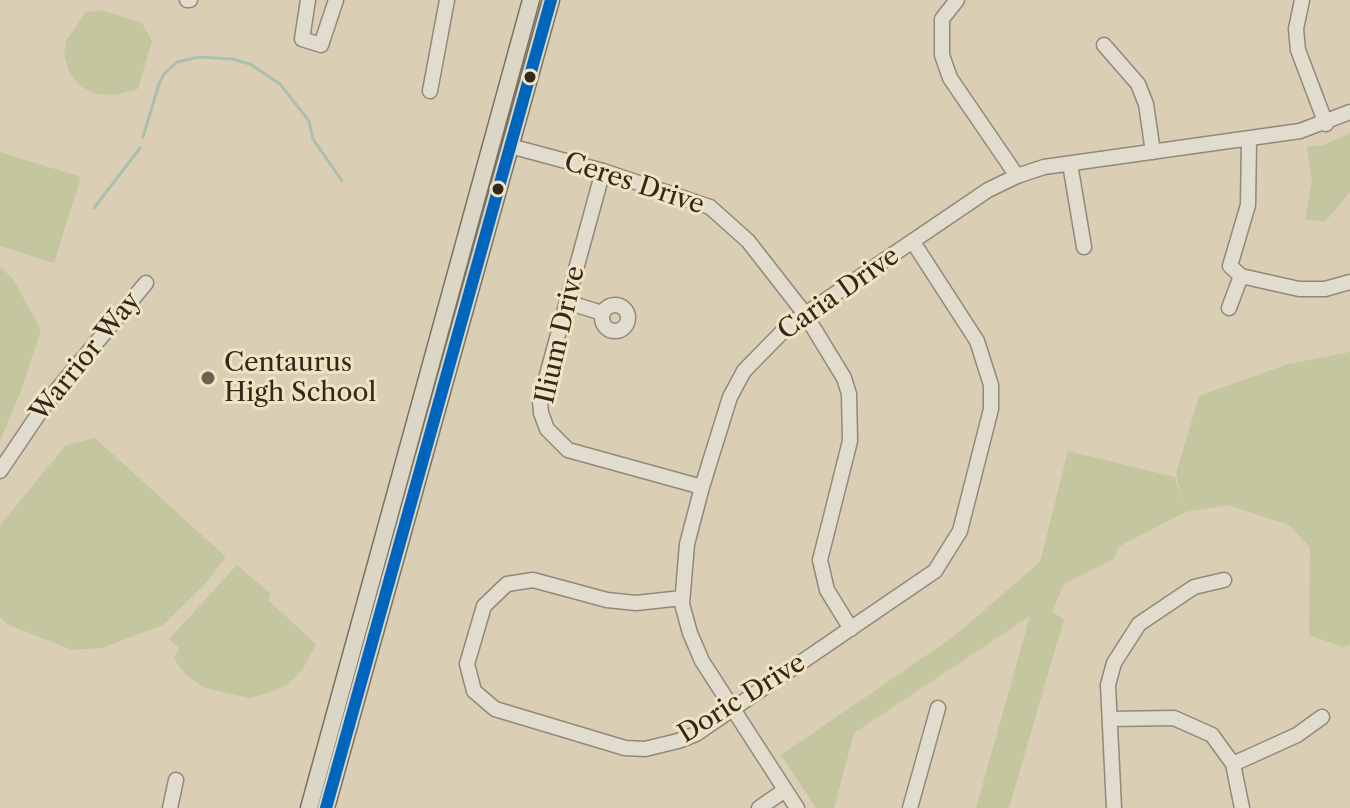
<!DOCTYPE html>
<html>
<head>
<meta charset="utf-8">
<style>
  body { margin:0 }
  canvas { display:block; background:#dacfb4 }
</style>
</head>
<body>
<canvas width="1350" height="808"></canvas>
<script>
const ctx = document.querySelector('canvas').getContext('2d');
ctx.lineJoin = 'round';
function paint(path, color) { ctx.fillStyle = color; ctx.fill(path, 'evenodd'); }
const poly = rows => new Path2D(rows.map(r => 'M' + r).join(''));
function stroke(path, color, width, dash) { ctx.strokeStyle = color; ctx.lineWidth = width; ctx.lineCap = dash ? 'butt' : 'round'; ctx.setLineDash(dash || []); ctx.stroke(path); }
function write(font, color, halo, rows, align = 'center') {
  ctx.font = font + ' "Libre Caslon Text",serif'; ctx.lineWidth = 6; ctx.setLineDash([]); ctx.textBaseline = 'middle'; ctx.strokeStyle = halo; ctx.fillStyle = color; for (const [text, x, y, turn = 0] of rows) {
    ctx.save(); ctx.translate(x, y); ctx.rotate((+turn || 0) * Math.PI / 180); ctx.textAlign = isNaN(turn) ? turn : align; if (halo) ctx.strokeText(text, 0, 0); ctx.fillText(text, 0, 0); ctx.restore();
  }
}
const green = poly([
  [101,10,142,23,152,41,138,89,115,95,96,94,80,86,69,72,64,55,66,41,86,12],
  [1350,133,1350,192,1325,222,1305,219,1312,181,1307,147,1324,145],
  [0,152,81,177,54,263,0,246],
  [0,267,13,279,41,330,22,388,0,441],
  [1350,352,1350,645,1343,647,1309,635,1310,547,1289,525,1228,505,1185,512,1118,547,1114,559,1064,584,1052,612,1064,619,1009,808,976,808,1030,616,854,733,834,808,816,808,781,755,953,637,1040,562,1068,451,1175,477,1183,506,1176,473,1199,396,1288,364],
  [95,438,226,557,207,582,163,625,102,648,72,650,9,625,0,618,0,525,66,445],
  [237,565,271,594,268,600,316,644,303,669,288,684,272,692,249,698,205,688,186,675,174,659,179,648,169,639]
]);
const stream = poly([
  [143,137,159,84,164,74,177,62,199,57,232,59,250,64,280,84,309,121,313,139,342,181],
  [94,208,140,148]
]);
const minor = poly([
  [187,0,190,0],
  [308,0,302,39,321,45,336,0],
  [957,0,942,19,942,55,950,78,1017,176],
  [1302,0,1296,29,1298,50,1326,124],
  [1104,45,1138,84,1146,104,1153,152],
  [430,91,447,0],
  [1249,140,1248,205,1230,266,1241,276,1299,289,1325,289,1350,282],
  [510,146,603,171,710,207,748,241,805,314,844,378,849,394,850,441,820,560,827,590,851,629],
  [1070,164,1084,247],
  [603,171,540,400,541,413,547,429,568,450,702,487],
  [567,302,602,313],
  '602 318a13 13 0 1 1 26 0a13 13 0 1 1-26 0Z',
  [1229,308,1241,276],
  [0,471,46,403,146,283],
  [682,598,636,603,607,600,533,580,507,584,484,606,467,664,474,691,495,709,625,748,645,749,678,741,696,734,935,571,960,531,991,409,991,385,977,341,913,242],
  [1110,719,1174,718,1212,735,1233,764,1242,808],
  [1233,764,1297,735,1322,717],
  [170,808,176,780],
  [759,808,785,790],
  [797,808,702,661,690,633,682,604,687,544,702,487,730,397,744,371,789,325,988,190,1017,176,1044,167,1300,131,1350,112],
  [910,808,938,708],
  [1114,808,1108,685,1114,663,1139,624,1194,587,1224,580]
]);
const major = poly([
  [309,808,531,0],
  [326,808,551,0]
]);
const bus1 = poly([
  [326,808,551,0]
]);
const markers = [
  [530,77,7,"#33281c"],
  [498,189,7,"#33281c"],
  [208,378,8,"#6d6251"]
];
const streetNames = [
  ["Ceres Drive",634,184,18],
  ["Caria Drive",839,294,-35],
  ["Ilium Drive",561,335,-77],
  ["Warrior Way",86,357,-51],
  ["Doric Drive",742,699,-32]
];
const poiNames = [
  ["Centaurus",224,363],
  ["High School",224,393]
];
paint(green, '#c3c69e');
stroke(stream, '#acbfae', 3);
stroke(minor, '#918979', 17);
stroke(major, '#7a7364', 19);
stroke(minor, '#e1dcce', 14);
stroke(major, '#dcd6c7', 16);
stroke(bus1, '#0065bd', 12);
for (const [x, y, r, color] of markers) { const dot = new Path2D(); dot.arc(x, y, r, 0, 2 * Math.PI); ctx.fillStyle = color; ctx.fill(dot); stroke(dot, '#f1e4c4', 3); }
write('26px', '#33281c', '#f1e4c4', streetNames);
write('26px', '#33281c', '#f1e4c4', poiNames, 'left');
</script>
</body>
</html>
